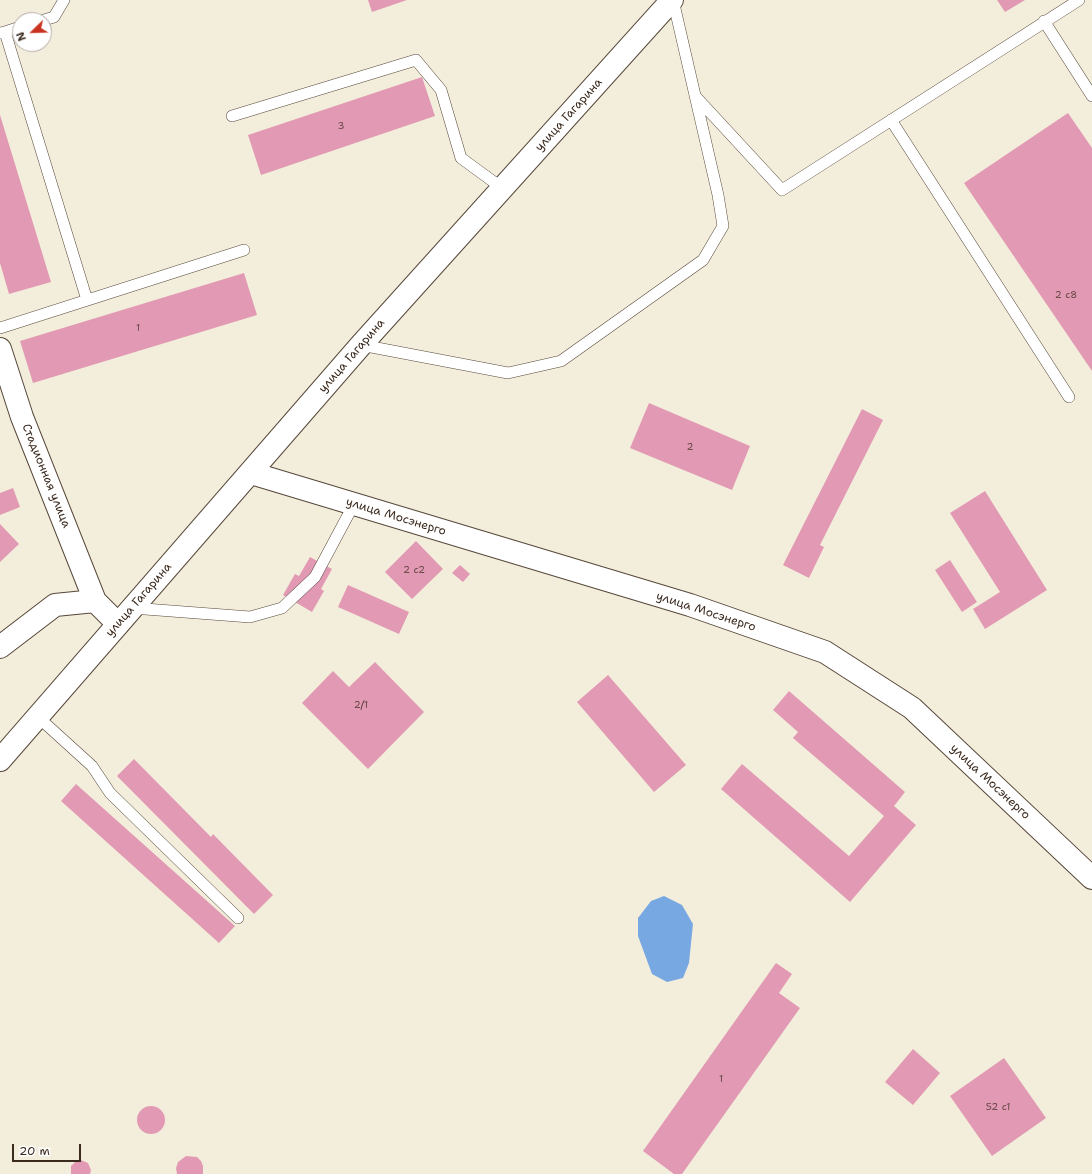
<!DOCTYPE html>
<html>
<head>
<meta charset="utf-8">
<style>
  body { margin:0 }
  #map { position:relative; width:1092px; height:1174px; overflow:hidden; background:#f3eedb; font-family:"Shantell Sans",sans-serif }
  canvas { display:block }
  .north { position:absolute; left:12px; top:12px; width:40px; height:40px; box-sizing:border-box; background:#fff; border:1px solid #b1aaa5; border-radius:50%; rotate:247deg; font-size:11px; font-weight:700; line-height:16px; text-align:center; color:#3b2a1e }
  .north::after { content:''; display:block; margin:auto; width:14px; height:18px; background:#c8321e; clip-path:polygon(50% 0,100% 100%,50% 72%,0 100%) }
  .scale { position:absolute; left:12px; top:1144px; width:69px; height:18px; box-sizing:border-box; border:2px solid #3b2a1e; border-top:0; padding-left:5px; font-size:12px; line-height:14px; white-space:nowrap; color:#3b2a1e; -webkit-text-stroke:3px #fff; paint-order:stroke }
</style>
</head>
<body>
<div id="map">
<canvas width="1092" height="1174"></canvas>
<div class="north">N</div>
<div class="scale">20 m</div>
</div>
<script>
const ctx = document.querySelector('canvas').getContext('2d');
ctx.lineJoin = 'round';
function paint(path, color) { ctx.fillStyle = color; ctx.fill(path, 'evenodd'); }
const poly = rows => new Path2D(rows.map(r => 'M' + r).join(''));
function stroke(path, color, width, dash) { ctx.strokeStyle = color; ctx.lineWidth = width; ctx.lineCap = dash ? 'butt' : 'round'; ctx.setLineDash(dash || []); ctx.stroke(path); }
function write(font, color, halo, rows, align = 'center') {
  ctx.font = font + ' "Shantell Sans",sans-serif'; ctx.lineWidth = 3; ctx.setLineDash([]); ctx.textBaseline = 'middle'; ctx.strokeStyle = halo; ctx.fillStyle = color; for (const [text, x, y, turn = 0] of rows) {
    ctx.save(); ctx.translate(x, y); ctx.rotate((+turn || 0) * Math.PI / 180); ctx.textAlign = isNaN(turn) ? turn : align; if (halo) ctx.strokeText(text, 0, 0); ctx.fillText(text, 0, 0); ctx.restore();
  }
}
const water = poly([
  [664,896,682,905,693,924,689,963,683,978,667,982,652,974,638,936,638,918,651,901]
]);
const building = poly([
  [368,0,407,0,372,12],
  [997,0,1025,0,1005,12],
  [422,77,435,116,261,175,248,135],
  [1068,113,1092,148,1092,371,964,183],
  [0,115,51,282,9,294,0,263],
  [244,273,257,315,33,383,20,341],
  [649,403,750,446,732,490,630,448],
  [862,409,883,420,820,545,824,547,809,578,783,565],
  [13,488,20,507,0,515,0,493],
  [985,491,1047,590,985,629,973,609,1000,592,950,513],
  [0,524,19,544,0,562],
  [416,541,443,569,412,599,385,572],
  [310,557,332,569,321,589,324,591,312,612,283,595,295,574,299,576],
  [950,560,977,602,962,612,935,570],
  [460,565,470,574,463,582,452,573],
  [348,585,409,612,399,634,338,607],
  [375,662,424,712,368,769,302,703,333,671,349,687],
  [608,675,686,765,654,792,577,702],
  [789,691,905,792,894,806,916,825,850,902,721,789,742,764,849,856,884,816,793,738,798,732,773,710],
  [134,759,211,837,213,834,273,895,254,914,117,776],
  [76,784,235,926,219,943,61,801],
  [776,963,792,974,779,993,800,1008,682,1174,674,1174,643,1151],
  [913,1049,940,1073,913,1105,885,1082],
  [1004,1058,1046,1118,992,1156,950,1096],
  '137 1120a14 14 0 1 1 28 0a14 14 0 1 1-28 0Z',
  [186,1156,197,1157,201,1161,203,1166,203,1174,177,1174,176,1168,178,1162],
  [77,1160,81,1160,88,1163,91,1170,90,1174,71,1174,71,1166]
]);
const lane = poly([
  [44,20,54,17,64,0],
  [1044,21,1092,96],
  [5,32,20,27],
  [0,33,5,32,87,300],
  [696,97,782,190,1079,0],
  [232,116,416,60,441,90,461,158,502,188],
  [891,120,1069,397],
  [0,328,244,250],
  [361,345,508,373,561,361,703,260,723,226,718,195,673,0],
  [132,608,250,617,282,608,315,577,354,504],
  [38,717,92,766,110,793,238,918]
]);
const street = poly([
  [0,349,22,417,95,601],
  [251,473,690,605,825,652,912,708,1092,878],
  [0,647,55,605,95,601,118,624]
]);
const secondary = poly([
  [0,760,361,345,672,0]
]);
const numberNames = [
  ["3",341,126],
  ["2 с8",1066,295],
  ["1",138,328],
  ["2",690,447],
  ["2 с2",414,570],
  ["2/1",361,705],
  ["1",721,1079],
  ["52 с1",998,1107]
];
const streetNames = [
  ["улица Гагарина",569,115,-48],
  ["улица Гагарина",352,356,-49],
  ["Стадионная улица",46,476,68],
  ["улица Мосэнерго",396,517,17],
  ["улица Гагарина",139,600,-49],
  ["улица Мосэнерго",706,612,18],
  ["улица Мосэнерго",990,782,43]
];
paint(water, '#78a8e2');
paint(building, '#e29ab4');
stroke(lane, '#57473a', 12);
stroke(street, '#57473a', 24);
stroke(secondary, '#57473a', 24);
stroke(lane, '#fff', 11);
stroke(street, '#fff', 22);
stroke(secondary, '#fff', 22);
write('10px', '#654644', null, numberNames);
write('12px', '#3b2a1e', '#fff', streetNames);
</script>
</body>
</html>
